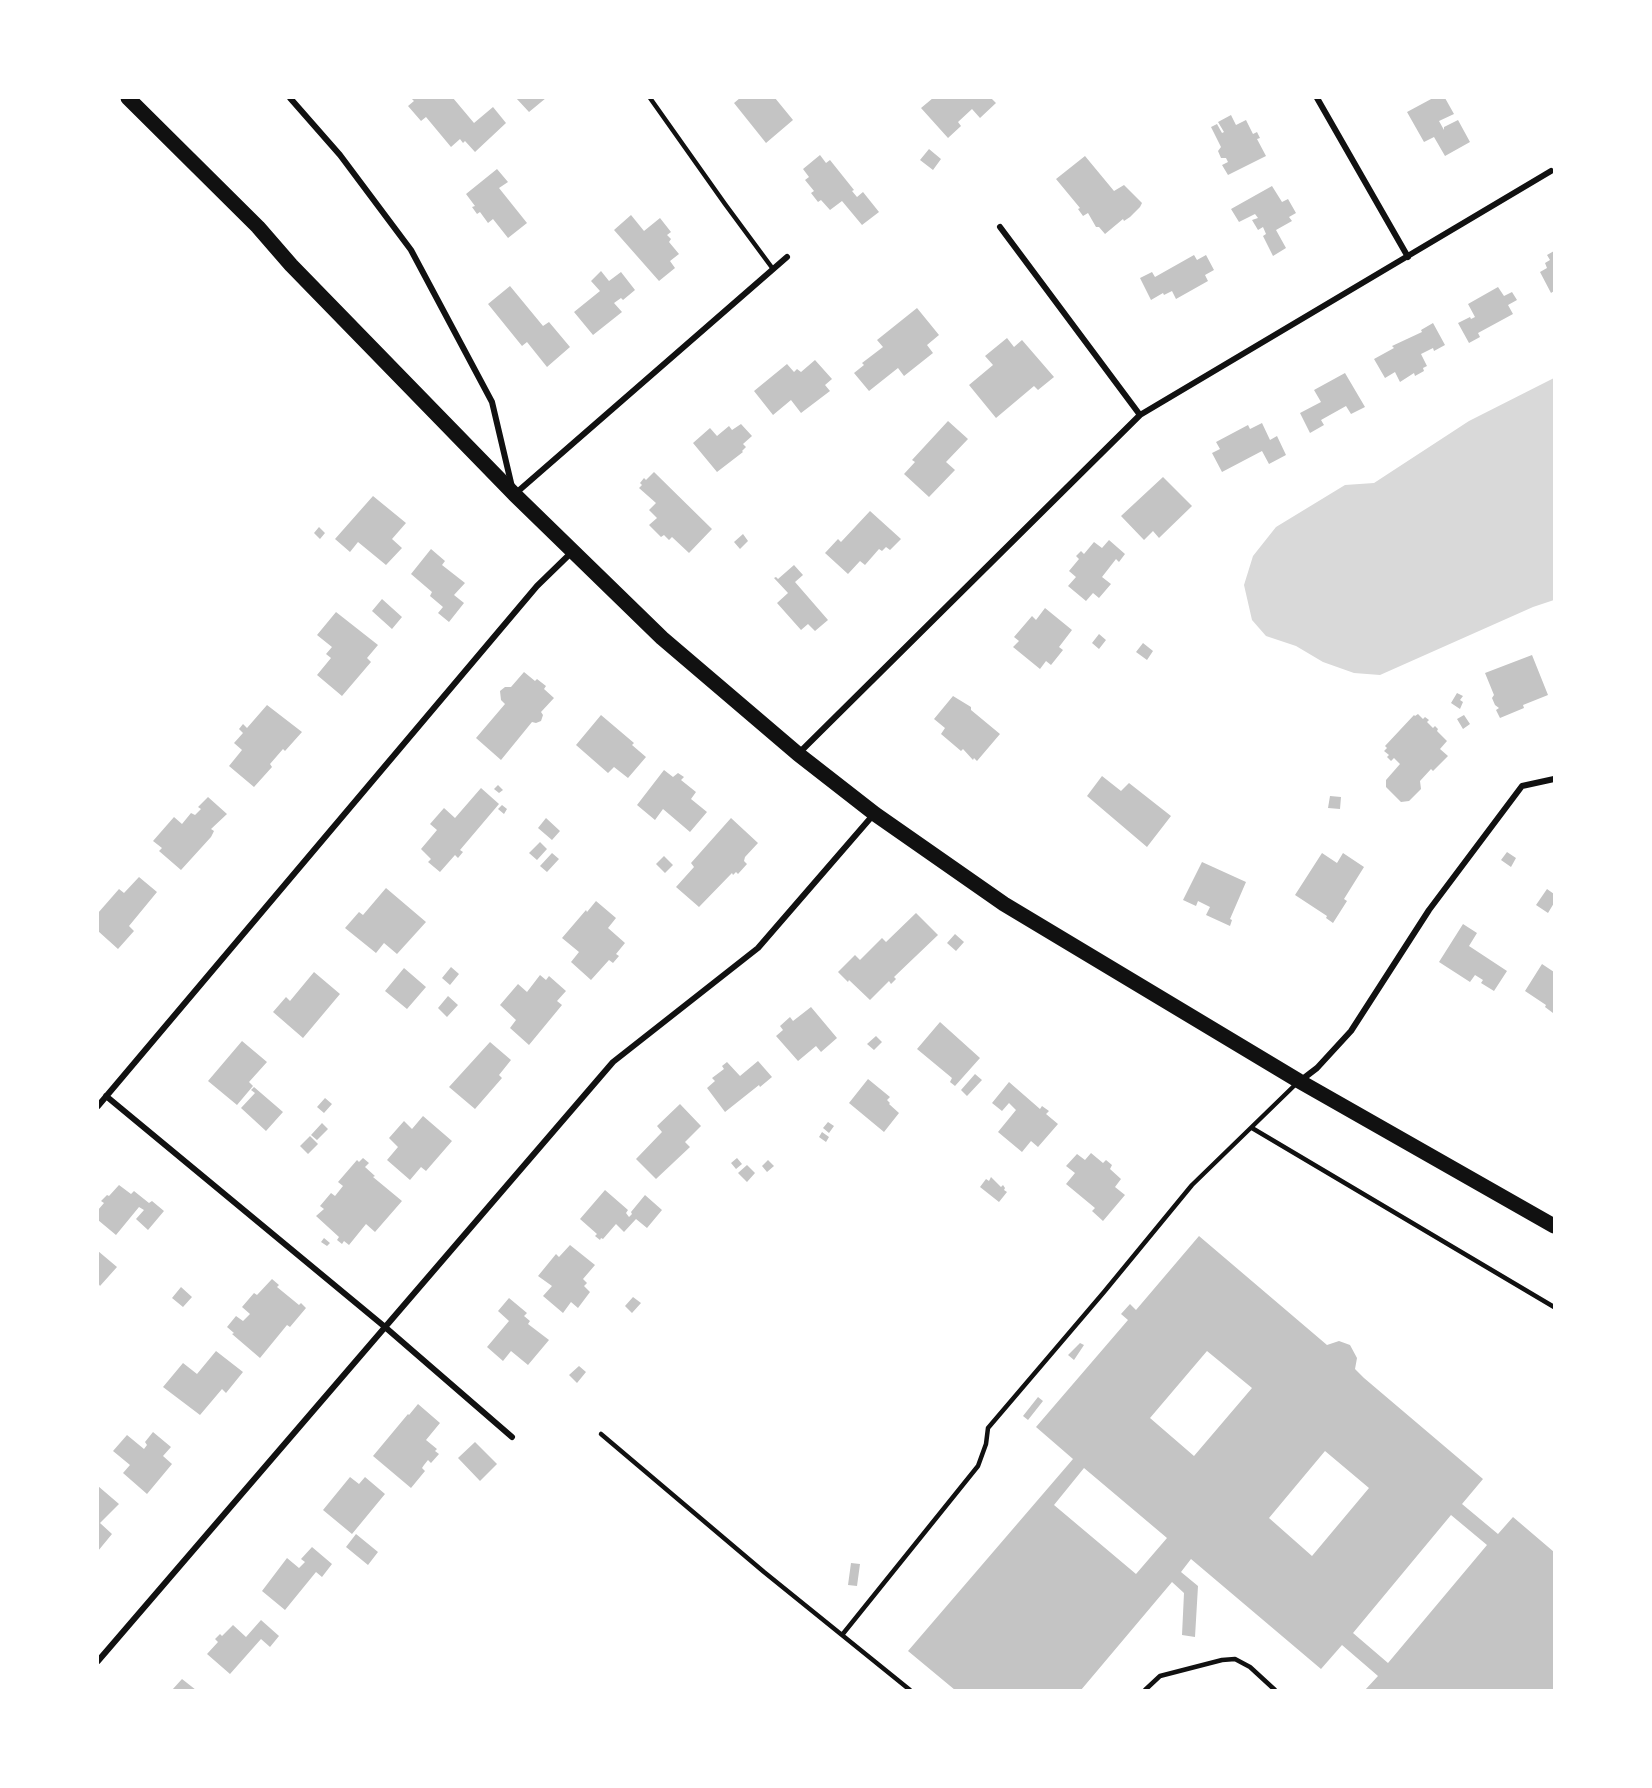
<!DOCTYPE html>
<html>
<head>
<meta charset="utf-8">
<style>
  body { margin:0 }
  #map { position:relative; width:1652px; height:1788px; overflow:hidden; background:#fff; font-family:Literata,serif }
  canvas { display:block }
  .frame { position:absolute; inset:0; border:99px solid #fff; pointer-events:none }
</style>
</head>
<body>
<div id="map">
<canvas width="1652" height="1788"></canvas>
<div class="frame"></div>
</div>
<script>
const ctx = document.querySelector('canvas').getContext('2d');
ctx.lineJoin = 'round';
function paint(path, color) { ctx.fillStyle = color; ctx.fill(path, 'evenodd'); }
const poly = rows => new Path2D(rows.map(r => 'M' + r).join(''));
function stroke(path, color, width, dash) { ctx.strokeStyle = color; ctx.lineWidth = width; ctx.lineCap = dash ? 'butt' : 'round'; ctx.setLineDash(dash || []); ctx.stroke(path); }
const water = poly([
  [1554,378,1554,600,1533,607,1380,675,1354,673,1323,662,1296,646,1266,636,1252,620,1244,585,1253,556,1276,527,1345,485,1374,483,1469,421]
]);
const building = poly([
  [411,98,453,98,474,123,493,107,506,123,475,152,465,141,463,143,460,139,451,147,426,117,421,121,408,106,414,101],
  [516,98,546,98,529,112],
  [740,98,775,98,793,120,766,143,734,103],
  [933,98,991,98,996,103,980,118,972,109,958,122,961,126,948,138,921,108],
  [1433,98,1445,98,1454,114,1439,121,1444,130,1444,127,1458,120,1470,142,1445,156,1434,137,1424,142,1407,112],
  [1231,115,1236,125,1246,120,1253,134,1257,132,1260,138,1257,139,1266,156,1228,175,1222,165,1228,162,1226,158,1221,158,1218,151,1221,147,1211,127,1217,124,1222,133,1224,132,1218,122],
  [929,149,941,159,933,170,920,160],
  [820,155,826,163,830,160,854,190,852,191,857,197,863,192,879,212,862,225,842,201,830,210,821,200,818,202,811,193,814,191,805,180,809,177,803,169],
  [1085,156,1114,191,1124,185,1142,203,1140,207,1130,217,1124,221,1123,219,1105,234,1099,227,1096,227,1088,213,1083,216,1078,209,1080,208,1056,179],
  [497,169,508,182,499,188,527,223,508,238,493,219,488,223,480,212,477,214,472,207,475,206,466,194],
  [1272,186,1282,202,1288,199,1296,213,1289,217,1292,221,1276,230,1286,248,1273,256,1263,236,1266,234,1263,227,1258,230,1252,220,1258,218,1255,214,1239,222,1231,209],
  [631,215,644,231,660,218,671,232,667,235,671,239,669,242,679,254,670,261,675,268,659,281,614,230],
  [1554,251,1554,291,1551,293,1540,272,1547,268,1545,263,1550,260,1547,255],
  [1194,255,1197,260,1206,255,1214,270,1205,275,1208,281,1176,299,1172,291,1164,295,1163,293,1151,300,1140,278,1152,272,1155,277],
  [601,271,609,281,621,272,635,290,623,300,621,298,614,303,622,312,593,335,574,312,600,291,591,281],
  [510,286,543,326,549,322,570,347,547,367,527,342,522,346,488,304],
  [1498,287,1504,296,1512,292,1517,300,1508,305,1513,314,1478,333,1480,337,1469,343,1458,323,1470,317,1471,319,1475,317,1468,304],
  [917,308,939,335,927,345,933,353,904,376,898,368,869,391,854,373,864,365,862,363,883,347,877,340],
  [1433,323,1445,345,1434,351,1433,348,1421,354,1427,366,1423,368,1424,371,1415,376,1414,373,1400,382,1395,372,1385,378,1374,359,1394,348,1392,346,1422,332,1421,330],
  [1007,338,1014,347,1022,340,1054,377,1038,390,1034,386,996,418,969,385,993,365,985,356],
  [815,360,832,379,825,385,830,391,801,413,791,400,773,415,754,391,787,364,794,372,797,369,801,372],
  [1345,373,1365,407,1351,414,1346,406,1321,420,1324,425,1310,433,1300,413,1321,402,1314,390],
  [948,421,968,439,946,462,955,470,929,497,904,474,915,462,912,460],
  [1262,423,1270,440,1277,436,1286,455,1269,464,1262,451,1222,472,1212,453,1220,449,1216,442,1248,425,1250,429],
  [741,424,752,436,743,444,746,447,742,451,743,452,717,472,693,443,710,428,717,436,729,426,732,430],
  [654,472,712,529,689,553,672,537,669,540,664,535,661,537,649,525,657,518,649,510,656,503,639,488,642,485,640,483,644,478,646,480],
  [1163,477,1192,506,1159,538,1153,531,1144,540,1121,516],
  [373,496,406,523,392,539,402,548,386,565,358,542,350,552,335,539],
  [870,511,901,539,890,550,886,547,882,551,879,549,865,565,860,561,848,574,825,553,838,539,841,542],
  [319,527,325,533,320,539,314,533],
  [743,534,748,541,740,549,734,542],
  [1109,540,1125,554,1119,562,1116,559,1102,577,1111,584,1099,598,1093,593,1086,601,1068,586,1076,577,1069,571,1079,559,1076,556,1081,551,1084,554,1094,542,1102,548],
  [431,549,445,561,442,565,465,583,454,595,464,603,449,622,438,613,443,607,430,596,432,592,411,574],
  [794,565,803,575,795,582,828,620,815,631,808,624,801,630,777,603,788,593,774,578,776,577,778,579],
  [382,599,402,617,392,629,372,611],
  [1045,608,1072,630,1059,647,1063,650,1051,665,1046,661,1040,669,1013,647,1019,641,1014,637,1032,616,1036,620],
  [336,612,378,645,367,658,371,662,342,696,317,675,331,658,326,654,332,647,317,635],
  [1099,634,1106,640,1099,649,1092,643],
  [1143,643,1153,651,1147,660,1136,652],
  [1532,655,1548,695,1523,705,1524,708,1500,718,1496,710,1499,708,1495,705,1492,698,1494,695,1485,673],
  [524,672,535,681,537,679,546,686,544,689,554,698,541,712,543,715,541,721,536,723,532,722,501,760,476,738,505,704,501,700,500,691,505,687,511,687],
  [1457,693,1463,696,1460,700,1463,702,1460,709,1451,703],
  [953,696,971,707,971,710,1000,734,977,761,974,758,973,760,963,749,961,751,941,734,945,728,934,719],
  [267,705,302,732,285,751,283,749,270,764,272,767,254,787,229,766,242,750,234,743,243,733,239,729,243,724,247,728],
  [1418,714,1423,719,1425,717,1429,720,1427,722,1433,728,1435,726,1438,729,1437,731,1447,741,1440,749,1448,756,1433,771,1431,769,1420,781,1421,789,1409,801,1401,802,1386,787,1386,780,1400,764,1394,758,1391,761,1387,757,1389,755,1384,751,1387,748,1385,746,1414,715,1415,716],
  [601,715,634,743,632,745,646,757,628,778,614,767,608,773,576,745],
  [1464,715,1470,724,1463,729,1457,719],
  [664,770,673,777,678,773,684,777,681,780,696,792,691,799,707,812,690,832,663,809,655,820,637,805],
  [1102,776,1121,791,1129,783,1171,816,1147,847,1087,796],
  [498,785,503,790,499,793,494,789],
  [481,788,499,804,460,850,463,852,458,858,455,855,440,872,428,862,431,859,421,849,437,830,430,824,444,808,455,818],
  [1330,796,1341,797,1340,809,1328,808],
  [208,797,227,814,211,829,214,831,211,837,181,870,159,851,162,848,153,841,174,817,182,824,191,813,195,815,201,809,198,807],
  [502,805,507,809,504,814,498,809],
  [546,818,560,831,552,840,538,828],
  [731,818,758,843,745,857,744,861,747,864,738,874,736,872,733,875,732,873,699,907,676,887,694,867,691,863],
  [540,842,547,849,537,860,529,853],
  [1507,852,1516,858,1511,867,1501,860],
  [552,853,559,859,547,872,540,866],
  [1322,853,1337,863,1343,853,1364,867,1344,899,1347,901,1333,923,1326,918,1327,916,1295,895],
  [664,856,673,865,665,873,656,864],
  [1202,862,1246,882,1230,919,1232,920,1230,926,1206,915,1210,907,1198,901,1196,906,1183,900],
  [139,877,157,892,129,926,134,931,118,949,98,931,98,913,119,889,124,893],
  [386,888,426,922,397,954,384,943,376,953,345,928,359,912,363,915],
  [1547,889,1554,894,1554,903,1548,913,1536,905],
  [596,901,616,918,608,928,625,943,616,954,619,956,613,963,609,960,591,980,571,962,579,952,562,938,586,910,587,912],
  [916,913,938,935,894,977,896,979,891,984,889,981,870,1000,849,980,848,982,838,972,855,955,860,960,882,938,886,942],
  [1463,924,1477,933,1469,946,1507,971,1494,991,1481,983,1483,980,1475,975,1470,982,1439,962],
  [955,934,964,942,956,951,947,943],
  [1542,964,1554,972,1553,1013,1545,1007,1546,1005,1525,991],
  [451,967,459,974,450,985,442,978],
  [404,968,426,987,407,1009,385,991],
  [314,972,340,994,303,1038,273,1012,286,997,290,1001],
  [540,975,546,980,549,976,566,991,557,1001,562,1005,529,1045,510,1028,516,1020,500,1005,518,984,527,992],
  [448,996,458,1005,447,1017,438,1008],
  [811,1007,837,1038,821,1052,816,1046,798,1061,776,1036,783,1030,780,1026,790,1017,793,1021],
  [940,1022,980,1058,955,1086,950,1082,952,1078,917,1049],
  [876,1036,882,1042,874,1050,867,1044],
  [242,1041,267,1062,249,1082,253,1086,237,1105,208,1081],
  [490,1042,511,1060,499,1075,502,1078,475,1109,449,1087],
  [758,1061,772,1077,760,1087,759,1085,725,1112,707,1088,715,1081,712,1078,724,1069,722,1066,727,1062,740,1076],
  [975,1074,982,1080,967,1096,961,1090],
  [868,1079,890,1097,887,1100,890,1103,889,1104,899,1113,884,1132,849,1103],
  [1009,1082,1040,1109,1042,1106,1049,1111,1046,1114,1058,1124,1038,1147,1031,1141,1022,1152,998,1132,1016,1110,1009,1103,1002,1111,992,1103],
  [254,1087,283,1112,266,1131,241,1108,255,1093,251,1090],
  [325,1098,332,1104,324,1113,317,1107],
  [680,1104,701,1126,685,1142,690,1147,656,1179,636,1159,662,1132,657,1126],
  [423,1116,452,1141,426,1171,421,1167,410,1180,387,1160,398,1147,389,1138,404,1121,412,1129],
  [828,1122,834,1126,829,1133,823,1128],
  [322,1123,328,1129,317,1140,311,1135],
  [822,1132,829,1137,826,1142,819,1137],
  [310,1136,318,1144,308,1154,300,1146],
  [1091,1153,1103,1163,1106,1160,1112,1165,1110,1169,1121,1179,1115,1187,1125,1195,1103,1221,1092,1211,1095,1208,1066,1184,1075,1173,1066,1166,1077,1154,1085,1160],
  [363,1158,369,1163,365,1167,375,1176,373,1177,402,1201,375,1232,366,1224,349,1245,344,1241,342,1244,337,1240,339,1237,316,1216,324,1209,320,1206,331,1193,335,1196,343,1186,338,1182,357,1160,359,1162],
  [737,1158,742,1164,736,1169,731,1163],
  [768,1160,774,1166,767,1172,762,1166],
  [747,1165,755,1173,747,1182,738,1173],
  [991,1177,1001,1187,1003,1185,1005,1188,1004,1190,1007,1192,999,1202,980,1187,986,1179,989,1181],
  [119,1185,131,1194,134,1191,149,1203,152,1201,164,1211,148,1230,136,1219,144,1210,139,1207,116,1235,98,1220,98,1210,104,1203,101,1201,107,1195,109,1196],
  [605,1190,628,1210,626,1213,629,1217,632,1214,631,1212,645,1195,662,1210,647,1228,636,1219,624,1232,616,1224,603,1239,601,1238,600,1240,595,1236,597,1234,580,1219],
  [1199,1236,1327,1345,1339,1341,1350,1345,1357,1358,1355,1369,1364,1378,1483,1479,1462,1504,1498,1534,1513,1517,1554,1552,1554,1690,1365,1690,1378,1676,1342,1645,1321,1669,1191,1559,1181,1572,1198,1586,1195,1637,1182,1635,1184,1593,1172,1582,1081,1690,955,1690,908,1651,1073,1459,1036,1427,1128,1320,1121,1314,1130,1304,1136,1310],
  [1207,1351,1252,1388,1194,1456,1150,1418],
  [1325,1451,1369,1488,1312,1556,1269,1518],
  [1084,1468,1167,1538,1136,1574,1054,1505],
  [1451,1515,1487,1545,1388,1663,1353,1633],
  [324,1238,330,1243,327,1246,321,1242],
  [570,1245,595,1265,583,1279,587,1283,584,1286,590,1292,578,1308,571,1302,563,1313,543,1296,552,1286,538,1276,556,1254,559,1257],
  [98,1251,117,1267,100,1286,98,1283],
  [272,1279,279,1285,277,1287,299,1305,301,1303,306,1308,290,1327,287,1325,260,1358,232,1334,234,1333,227,1327,236,1316,243,1321,250,1314,242,1307,254,1293,257,1295],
  [181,1287,192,1297,183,1307,172,1298],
  [633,1297,641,1303,632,1313,625,1306],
  [509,1298,527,1313,524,1316,530,1321,528,1324,549,1340,528,1365,511,1351,503,1361,487,1347,509,1321,498,1311],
  [1080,1343,1084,1345,1074,1360,1068,1355],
  [216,1351,243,1372,226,1393,222,1389,200,1415,163,1387,183,1363,197,1374],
  [579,1366,586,1372,577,1383,569,1375],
  [1038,1397,1043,1401,1028,1420,1023,1416],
  [418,1404,440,1423,426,1440,437,1449,435,1451,439,1454,431,1463,428,1460,424,1465,422,1468,425,1471,411,1488,373,1456,408,1414,409,1415],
  [153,1432,171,1447,163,1456,172,1464,147,1494,123,1473,130,1465,113,1451,127,1435,144,1449,147,1445,145,1442],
  [475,1442,497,1464,480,1481,458,1458],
  [350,1477,359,1484,365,1477,385,1494,352,1534,323,1510],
  [98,1486,119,1504,100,1523,112,1534,98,1551],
  [356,1534,378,1552,368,1565,346,1547],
  [312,1547,332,1564,322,1577,316,1572,285,1610,262,1591,287,1558,299,1568,305,1562,301,1559],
  [851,1563,860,1564,857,1586,848,1585],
  [261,1620,279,1636,270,1647,261,1639,230,1674,207,1654,218,1642,215,1639,220,1634,222,1636,233,1625,246,1637],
  [182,1679,196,1690,172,1690]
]);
const service = poly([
  [650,98,725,204,773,269],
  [1252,1128,1554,1307],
  [601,1434,764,1572,910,1690],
  [842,1635,978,1466,986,1444,988,1428,1104,1292,1192,1185,1297,1083],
  [1145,1690,1160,1676,1222,1660,1235,1659,1250,1667,1275,1690]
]);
const minor = poly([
  [290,98,340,155,411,250,492,402,512,487],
  [1317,98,1408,257],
  [1000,227,1140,415],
  [516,493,787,257],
  [799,753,1140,415,1551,171],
  [1300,1081,1317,1068,1351,1031,1429,910,1522,786,1554,779],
  [106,1096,385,1327,512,1437],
  [98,1106,537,586,573,551],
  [98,1661,613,1062,758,948,874,814]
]);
const primary = poly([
  [128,98,258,227,291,265,514,494,662,638,798,754,875,814,1004,904,1299,1081,1554,1226]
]);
paint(water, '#d9d9d9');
paint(building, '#c4c4c4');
stroke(service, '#111', 4.5);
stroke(minor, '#111', 6);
stroke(primary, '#111', 15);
</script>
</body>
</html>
